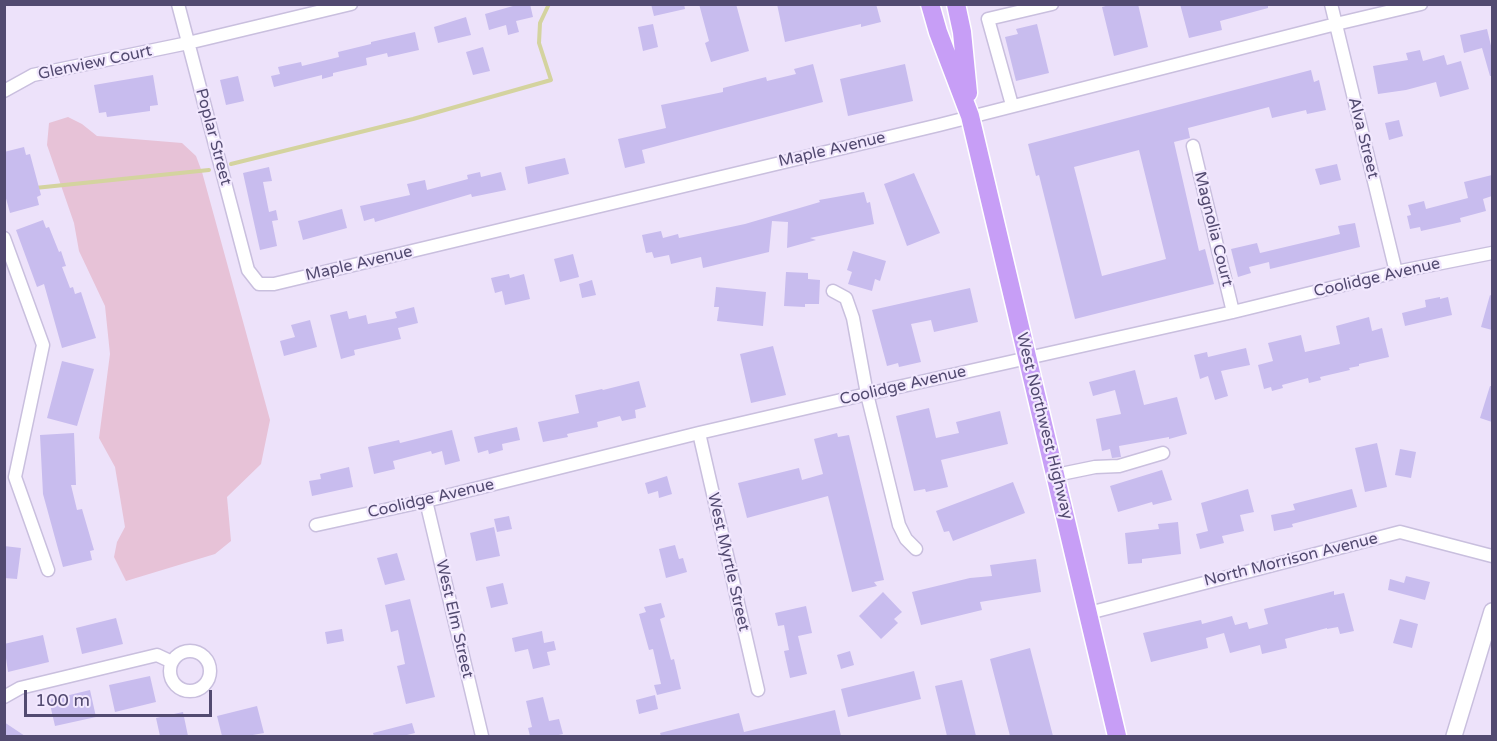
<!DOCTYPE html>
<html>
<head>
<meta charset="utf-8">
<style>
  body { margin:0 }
  #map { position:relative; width:1497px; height:741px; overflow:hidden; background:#ede2fa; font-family:"Varela Round",sans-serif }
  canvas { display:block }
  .frame { position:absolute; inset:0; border:6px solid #524a70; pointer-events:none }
  .scale { position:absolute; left:24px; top:690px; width:188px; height:27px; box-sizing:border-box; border:3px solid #524a70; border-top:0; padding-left:8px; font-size:18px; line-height:21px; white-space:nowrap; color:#524a70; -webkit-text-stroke:4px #f2e8fe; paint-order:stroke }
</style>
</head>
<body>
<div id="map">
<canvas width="1497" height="741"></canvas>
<div class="frame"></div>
<div class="scale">100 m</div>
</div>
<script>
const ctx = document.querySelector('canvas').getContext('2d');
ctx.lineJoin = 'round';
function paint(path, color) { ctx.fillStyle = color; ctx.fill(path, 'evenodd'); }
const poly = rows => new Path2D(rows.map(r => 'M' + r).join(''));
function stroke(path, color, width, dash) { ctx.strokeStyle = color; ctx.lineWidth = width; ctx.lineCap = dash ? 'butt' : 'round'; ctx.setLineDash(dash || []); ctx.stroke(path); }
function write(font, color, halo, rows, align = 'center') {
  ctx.font = font + ' "Varela Round",sans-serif'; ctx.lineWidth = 4.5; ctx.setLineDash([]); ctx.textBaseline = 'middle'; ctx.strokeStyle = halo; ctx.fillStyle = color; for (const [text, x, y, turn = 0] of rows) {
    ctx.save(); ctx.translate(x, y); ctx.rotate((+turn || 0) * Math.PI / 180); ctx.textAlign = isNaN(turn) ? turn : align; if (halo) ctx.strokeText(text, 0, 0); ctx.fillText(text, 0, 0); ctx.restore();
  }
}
const green = poly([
  [68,117,82,124,97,136,182,143,196,156,202,172,270,420,261,464,227,497,231,541,215,554,126,581,114,557,117,542,125,527,115,467,99,438,110,354,105,306,79,251,74,223,47,145,49,123]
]);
const stream = poly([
  [231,164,413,119,551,80,539,43,540,23,549,4],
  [35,188,209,170]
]);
const building = poly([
  [520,4,530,4,533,17,516,21,519,32,508,35,506,25,489,30,485,14],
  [651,4,684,4,685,9,654,16],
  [699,4,736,4,749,51,711,62,705,43,709,41],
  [777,4,876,4,881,22,861,27,861,24,785,42],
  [1113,4,1138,4,1148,47,1114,56,1102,7],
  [1180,4,1268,4,1268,8,1220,21,1222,30,1189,38],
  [466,17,471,35,438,43,434,27],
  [653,24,658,47,643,51,638,27],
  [1037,24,1049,73,1016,81,1005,37,1018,34,1016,29],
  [1487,29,1492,50,1492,76,1490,76,1482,48,1464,53,1460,35],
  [415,32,419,50,388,57,387,53,366,58,367,65,333,73,333,76,322,79,322,75,274,87,271,76,280,74,278,67,301,62,302,66,339,57,338,52,371,44,371,42],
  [483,47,490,71,473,75,466,52],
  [1420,50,1423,61,1444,55,1447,65,1461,61,1469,89,1440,97,1436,82,1406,90,1378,94,1373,66,1408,60,1406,53],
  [813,64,823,102,642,150,645,163,625,168,618,139,666,128,661,105,723,92,723,88,766,77,767,81,796,74,794,69],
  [905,64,913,101,848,116,840,79],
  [1311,70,1314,82,1319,80,1326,110,1307,114,1306,110,1272,118,1269,107,1188,128,1190,138,1174,142,1199,251,1205,249,1214,284,1075,319,1039,175,1036,176,1028,144],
  [1139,150,1166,259,1102,276,1074,167],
  [153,75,158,105,150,106,150,111,107,117,106,112,99,113,94,85],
  [238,76,244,101,226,105,220,80],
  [1399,120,1403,136,1389,140,1385,123],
  [24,147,26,155,30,154,41,195,37,197,39,205,10,213,4,191,4,152],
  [565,158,569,174,528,184,525,167],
  [1337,164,1341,180,1320,185,1315,169],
  [269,167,272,181,263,182,269,212,276,210,278,220,272,221,277,246,260,250,243,173],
  [480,172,481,177,501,172,506,190,472,197,471,194,375,222,374,218,364,221,360,206,410,195,407,184,425,180,427,190,468,179,467,175],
  [914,173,940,233,907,246,884,184],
  [1492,175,1492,196,1483,199,1486,211,1460,218,1461,222,1448,225,1421,231,1420,227,1410,229,1407,216,1411,215,1408,205,1424,201,1426,209,1468,198,1464,182],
  [864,192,867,203,870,202,874,224,810,238,816,240,787,248,788,222,772,221,769,252,703,268,701,257,671,264,669,255,654,258,652,252,646,253,642,235,661,231,663,238,678,234,679,238,745,224,820,202,819,200],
  [342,209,347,228,303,240,298,221],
  [43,220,46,228,49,227,59,252,61,251,66,266,62,267,70,288,73,287,75,294,81,292,96,338,62,348,44,284,37,287,16,230],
  [1355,223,1360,247,1270,269,1269,262,1249,267,1251,273,1238,277,1231,249,1257,243,1260,253,1340,234,1338,226],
  [853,251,886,261,880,281,875,279,872,291,848,284,852,272,847,270],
  [573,254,579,277,560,282,554,259],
  [786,272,808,273,808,279,820,280,819,304,805,304,805,307,784,306],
  [509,274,510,278,524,274,530,299,505,305,502,291,495,293,491,278],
  [592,280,596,295,582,298,579,284],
  [716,287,766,292,763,326,717,321,719,307,714,307],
  [970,288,978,322,934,332,931,320,911,324,921,362,899,367,898,363,887,366,872,310],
  [1490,295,1492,296,1492,330,1481,327],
  [1440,297,1440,299,1448,297,1452,315,1405,326,1402,313,1426,307,1425,300],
  [414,307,418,323,398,328,401,339,354,350,355,355,341,359,330,315,347,311,349,319,366,315,368,324,397,318,395,312],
  [1369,317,1372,331,1382,328,1389,357,1359,364,1359,366,1349,368,1350,370,1320,377,1321,380,1309,383,1308,378,1282,385,1283,388,1272,391,1271,387,1264,389,1258,365,1273,361,1268,343,1301,335,1305,352,1340,344,1336,326],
  [310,320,317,347,284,356,280,341,295,337,291,325],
  [773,346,786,395,751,403,740,354],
  [1246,348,1250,365,1221,371,1228,396,1215,400,1208,376,1200,379,1194,355,1207,352,1208,357],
  [62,361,94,369,77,426,47,418],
  [1135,370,1144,405,1177,397,1187,434,1169,439,1169,437,1119,446,1121,457,1112,458,1110,449,1102,451,1096,419,1121,414,1115,390,1093,396,1089,382],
  [639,381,646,407,635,410,636,418,622,421,620,416,597,422,598,427,567,434,568,437,543,442,538,422,579,413,575,395,602,389,603,390],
  [1490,386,1492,386,1492,422,1480,418],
  [929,408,936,438,959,433,956,422,1000,411,1008,444,941,460,948,487,926,492,925,489,914,491,896,416],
  [517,427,520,440,502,444,503,450,489,454,488,450,478,453,474,437],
  [452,430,460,461,445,465,442,451,432,454,431,451,393,461,395,469,374,474,368,447,399,440,400,443],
  [74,433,76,485,71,485,77,510,82,509,94,550,90,551,92,560,63,567,43,494,40,435],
  [837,433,838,437,849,435,884,580,874,582,877,586,852,592,828,496,747,518,738,483,799,468,802,480,823,474,814,439],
  [1377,443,1387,487,1365,492,1355,448],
  [1400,449,1416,452,1411,478,1395,475],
  [349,467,353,487,312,496,309,481,321,479,320,474],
  [1162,470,1172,500,1153,505,1152,502,1118,512,1110,486],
  [667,476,672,494,659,498,658,491,648,494,645,483],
  [1013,482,1025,513,953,541,949,531,944,532,936,511],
  [1248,489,1254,512,1240,515,1244,531,1222,536,1224,543,1200,549,1196,534,1208,531,1201,503],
  [1352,489,1357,507,1292,524,1293,527,1274,531,1271,515,1295,510,1293,504],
  [509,516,512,529,497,532,494,519],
  [1178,522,1181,554,1142,559,1142,563,1128,564,1125,533,1159,529,1158,524],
  [494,527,500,556,476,561,470,533],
  [675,545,679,559,683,558,687,572,666,578,659,549],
  [4,546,21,548,17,579,4,578],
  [397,553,405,580,385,585,377,558],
  [1036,559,1041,592,980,602,982,610,921,625,912,592,970,578,992,576,990,565],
  [1406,576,1430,582,1425,600,1388,590,1390,579,1404,583],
  [503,583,508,604,491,608,486,587],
  [1334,591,1334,595,1344,593,1354,631,1340,634,1338,627,1327,629,1327,628,1285,639,1287,648,1262,654,1260,645,1230,653,1224,633,1206,638,1208,648,1151,662,1143,633,1201,620,1202,624,1232,616,1235,625,1247,622,1249,629,1268,624,1264,609],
  [883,592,902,612,894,619,898,623,881,639,859,616],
  [410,599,435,697,406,704,397,666,405,664,398,630,391,632,385,605],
  [661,603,665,617,660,619,671,660,674,659,681,689,657,695,654,685,661,684,653,649,649,650,639,614,646,612,644,607],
  [806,606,812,633,798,636,807,674,790,678,784,651,789,650,784,625,778,626,775,613],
  [116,618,123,644,82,654,76,628],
  [1400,619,1418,624,1412,648,1393,643],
  [342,629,344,641,327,644,325,632],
  [542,631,544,643,554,641,556,650,547,652,550,665,533,669,528,649,515,652,512,638],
  [43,635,49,662,8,672,4,644],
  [1030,648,1053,736,1010,736,990,659],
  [850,651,854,665,841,669,837,655],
  [914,671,921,699,848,717,841,689],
  [150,676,156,702,115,712,109,685],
  [962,680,976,736,947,736,935,686],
  [90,690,96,717,55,726,49,700],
  [655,695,658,709,639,714,636,700],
  [543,697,549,721,559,719,563,734,554,736,530,736,528,728,532,727,526,701],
  [257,706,264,733,247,736,222,736,217,716],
  [835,710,841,736,661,736,660,733,739,713,744,732],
  [183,712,188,736,160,736,156,718],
  [4,722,25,736,4,736],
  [412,723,415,733,403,736,374,736,373,733]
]);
const minor = poly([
  [178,4,248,270,259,284,274,284,939,125,1336,24,1421,4],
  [1331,4,1396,272],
  [4,91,33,75,188,43,351,4],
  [1012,105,988,19,1052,4],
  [1193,146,1233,312],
  [4,238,43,345,15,477,48,570],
  [833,291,846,298,853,318,867,394,899,525,906,539,916,549],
  [699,433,758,690],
  [1056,475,1095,467,1119,466,1163,453],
  [426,501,482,736],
  [316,525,426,501,699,433,867,394,1233,312,1396,272,1492,253],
  [1089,613,1400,532,1492,556],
  '170 671a20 20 0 1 1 40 0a20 20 0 1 1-40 0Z',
  [4,697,20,688,157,655,172,662]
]);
const tertiary = poly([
  [1454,736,1492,611]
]);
const primary = poly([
  [930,4,938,32,970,116,1117,736],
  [956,4,962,32,968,93]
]);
const streetNames = [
  ["Glenview Court",95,63,-12],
  ["Poplar Street",213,137,75],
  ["Alva Street",1363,138,76],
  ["Maple Avenue",832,150,-13],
  ["Magnolia Court",1213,229,76],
  ["Maple Avenue",359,264,-13],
  ["Coolidge Avenue",1377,278,-13],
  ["Coolidge Avenue",903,386,-13],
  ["West Northwest Highway",1044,426,76],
  ["Coolidge Avenue",431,499,-13],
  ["North Morrison Avenue",1291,560,-14],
  ["West Myrtle Street",728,562,77],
  ["West Elm Street",454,619,77]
];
paint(green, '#e7c2d7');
stroke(stream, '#d4d39f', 4);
paint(building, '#c8bcee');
stroke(minor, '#c9bfde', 15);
stroke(tertiary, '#c9bfde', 18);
stroke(primary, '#fff', 21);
stroke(minor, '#fff', 12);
stroke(tertiary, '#fff', 15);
stroke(primary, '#c79ef6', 18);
write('16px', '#524a70', '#f2e8fe', streetNames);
</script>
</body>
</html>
